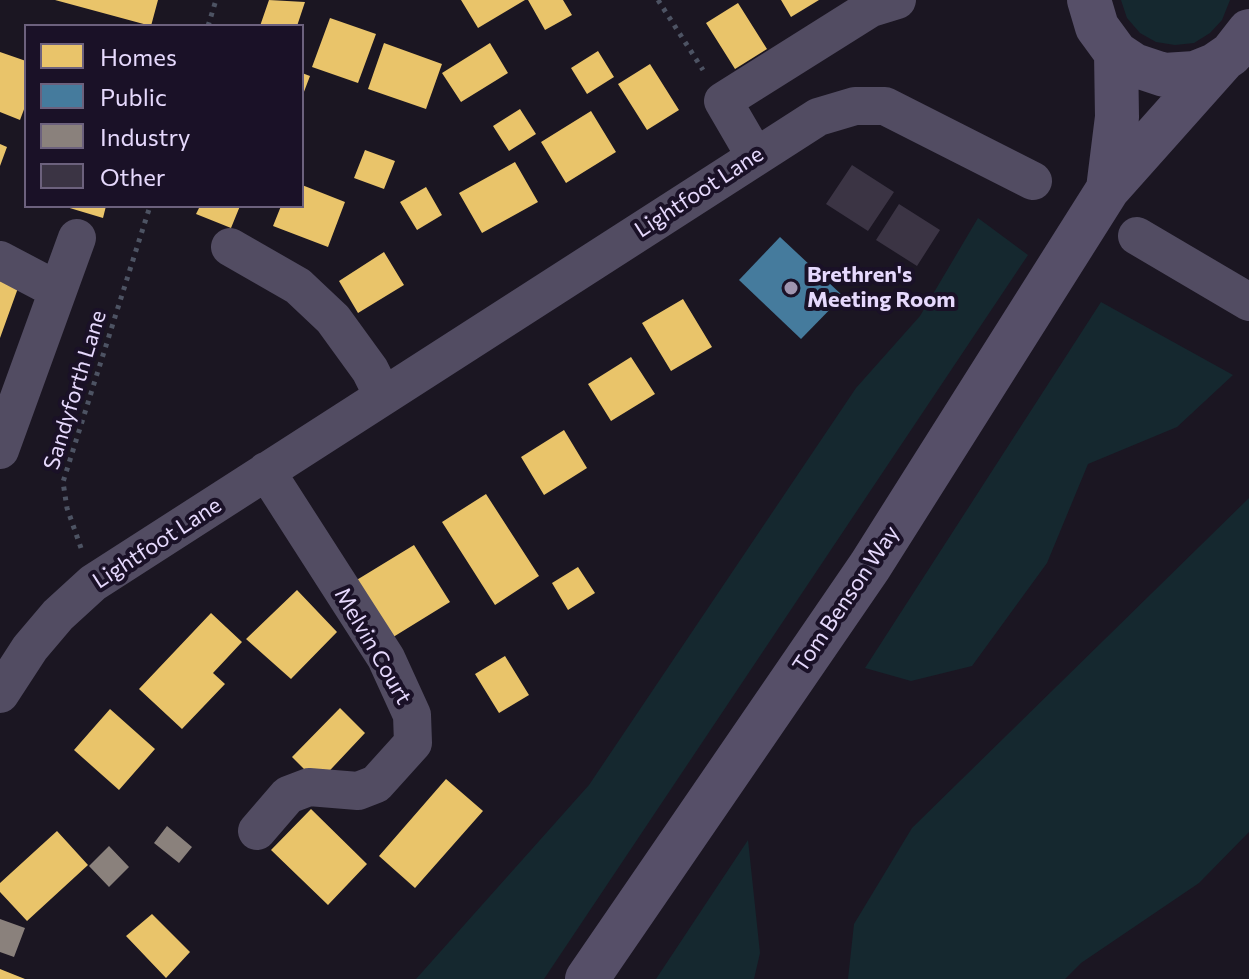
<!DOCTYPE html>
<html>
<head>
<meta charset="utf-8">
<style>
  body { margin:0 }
  #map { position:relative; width:1249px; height:979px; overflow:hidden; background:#1b1622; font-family:Commissioner,sans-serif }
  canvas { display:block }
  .legend { position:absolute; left:24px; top:24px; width:280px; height:184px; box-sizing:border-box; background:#1a1127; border:2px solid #6c617d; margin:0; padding:10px 14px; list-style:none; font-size:24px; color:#e6d9fd }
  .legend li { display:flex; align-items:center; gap:16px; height:40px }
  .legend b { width:40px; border:2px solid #6c617d }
</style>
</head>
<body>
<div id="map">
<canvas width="1249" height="979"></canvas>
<ul class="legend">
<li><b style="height:22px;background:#e9c46a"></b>Homes</li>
<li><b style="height:22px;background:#457b9d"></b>Public</li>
<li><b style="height:22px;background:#8a817c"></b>Industry</li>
<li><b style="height:22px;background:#3b3444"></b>Other</li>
</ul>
</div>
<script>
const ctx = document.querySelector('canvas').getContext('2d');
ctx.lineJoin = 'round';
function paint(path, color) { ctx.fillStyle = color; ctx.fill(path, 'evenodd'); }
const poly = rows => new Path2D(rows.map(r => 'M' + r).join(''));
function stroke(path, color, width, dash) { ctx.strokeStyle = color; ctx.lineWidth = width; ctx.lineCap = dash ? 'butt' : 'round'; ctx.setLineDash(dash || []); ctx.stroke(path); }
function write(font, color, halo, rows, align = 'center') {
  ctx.font = font + ' Commissioner,sans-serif'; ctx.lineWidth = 8; ctx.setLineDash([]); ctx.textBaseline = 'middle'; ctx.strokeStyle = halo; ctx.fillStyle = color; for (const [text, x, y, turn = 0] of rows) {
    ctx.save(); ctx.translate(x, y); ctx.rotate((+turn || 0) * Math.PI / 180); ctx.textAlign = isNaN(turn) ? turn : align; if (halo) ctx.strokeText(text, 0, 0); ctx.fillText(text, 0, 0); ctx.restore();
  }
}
const green = poly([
  [1121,0,1230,0,1222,20,1210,33,1194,43,1175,45,1156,42,1140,33,1127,18],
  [978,218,1028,255,544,979,416,979,589,785,856,388,920,316],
  [1101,302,1233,375,1177,427,1088,464,1047,563,972,666,911,681,865,668],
  [1249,498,1249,832,1199,883,1081,963,1065,979,848,979,854,924,912,828],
  [748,840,760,953,754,979,656,979]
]);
const homes = poly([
  [55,0,158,0,151,26],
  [269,0,305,2,297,26,260,26],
  [461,0,525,0,478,28],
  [528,0,563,0,572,15,545,30],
  [781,0,819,0,791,17],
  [738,3,767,49,735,69,706,23],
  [330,18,376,34,358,83,312,67],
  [384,43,442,64,426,109,368,89],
  [490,43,508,73,461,102,442,73],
  [598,51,614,77,587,94,571,68],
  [0,52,26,61,26,104,20,120,0,112],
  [650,64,679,110,647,130,618,84],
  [302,73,310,76,302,97],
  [520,109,536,134,509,151,493,126],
  [591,111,616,152,566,183,541,142],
  [0,144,7,147,0,166],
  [365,150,395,161,384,189,354,178],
  [515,162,538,202,482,233,459,193],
  [302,185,345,202,328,247,273,226,281,206,302,206],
  [426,187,442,215,417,230,400,202],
  [63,206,106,206,103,218],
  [200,206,240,206,231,228,196,214],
  [384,252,404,285,358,313,339,281],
  [0,281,18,288,0,338],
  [683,299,712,347,671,371,642,323],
  [631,357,655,394,611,421,588,384],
  [564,430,587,468,544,495,521,457],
  [486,494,539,576,495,605,442,522],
  [414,545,450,602,390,639,355,581],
  [578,567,595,593,568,610,552,583],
  [297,590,337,632,291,679,246,639],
  [211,613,242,642,213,673,225,684,182,729,139,689],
  [505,656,529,695,499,713,475,674],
  [340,708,365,733,318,783,292,757],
  [110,709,155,749,119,790,74,750],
  [446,779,483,811,415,888,379,856],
  [311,809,367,864,328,905,271,850],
  [57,831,88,865,27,921,0,892,0,883],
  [152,914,190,952,166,978,126,936],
  [0,969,25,979,0,979]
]);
const public = poly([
  [780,237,843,296,801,339,739,280]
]);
const industry = poly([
  [167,826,192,847,179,863,154,843],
  [109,846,129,867,109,887,89,866],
  [0,919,25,928,14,957,0,952]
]);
const building = poly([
  [852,165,894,192,868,231,826,204],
  [899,204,940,230,917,266,876,240]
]);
const path = poly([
  [658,0,703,70],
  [208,26,216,0],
  [81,548,67,508,63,482,150,206]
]);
const minor = poly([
  [755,156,723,101,871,8,897,0],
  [1137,236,1249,302],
  [230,247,298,286,333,319,370,370,383,396],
  [0,260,57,290],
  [0,450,77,238],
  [0,694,30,648,58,615,93,583,818,117,855,106,885,106,1033,181],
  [257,831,288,795,309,787,358,791,376,784,413,743,412,715,386,658,266,471]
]);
const secondary = poly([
  [1089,0,1097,27,1116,53,1134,65,1164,75,1195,73,1215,65,1231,54,1249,31],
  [1108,189,1117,117,1116,53],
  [587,979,870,566,1108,189,1223,60]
]);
const markers = [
  [791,288,8,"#9f95b0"]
];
const streetNames = [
  ["Lightfoot Lane",699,192,-33],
  ["Sandyforth Lane",75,390,-73],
  ["Lightfoot Lane",157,543,-33],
  ["Tom Benson Way",846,599,-56],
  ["Melvin Court",373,646,60]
];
const poiNames = [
  ["Brethren's",807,275],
  ["Meeting Room",807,300]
];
paint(green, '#15282f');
paint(homes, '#e9c46a');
paint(public, '#457b9d');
paint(industry, '#8a817c');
paint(building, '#3b3444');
stroke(path, '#4d5363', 5, [4, 6]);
stroke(minor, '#524c62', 38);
stroke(secondary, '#564f68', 44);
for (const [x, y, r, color] of markers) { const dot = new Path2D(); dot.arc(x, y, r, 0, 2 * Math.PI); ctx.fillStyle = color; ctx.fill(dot); stroke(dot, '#1a1127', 3); }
write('22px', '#e6d9fd', '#1a1127', streetNames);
write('bold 22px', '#e6d9fd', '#1a1127', poiNames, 'left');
</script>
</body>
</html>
